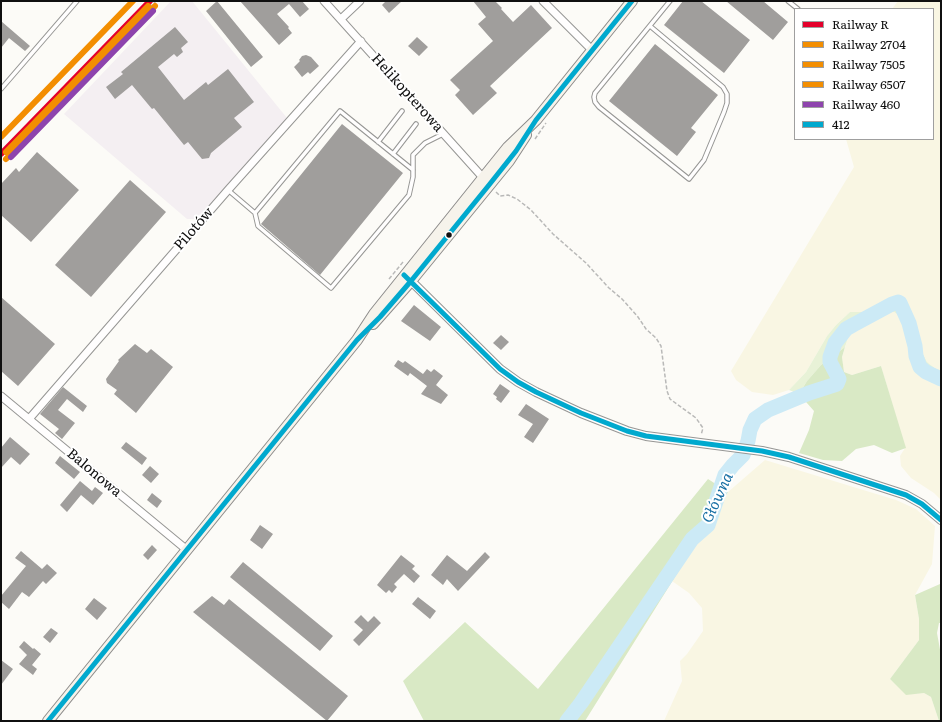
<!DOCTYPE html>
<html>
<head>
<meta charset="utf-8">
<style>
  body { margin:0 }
  #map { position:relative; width:942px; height:722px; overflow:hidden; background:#fcfbf7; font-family:Literata,serif }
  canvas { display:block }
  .frame { position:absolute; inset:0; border:2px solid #101010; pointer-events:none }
  .legend { position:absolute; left:794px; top:8px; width:140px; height:132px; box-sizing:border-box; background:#fff; border:1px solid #9f9f9f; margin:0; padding:5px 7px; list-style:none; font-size:12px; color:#101010 }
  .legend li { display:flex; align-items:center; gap:8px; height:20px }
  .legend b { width:20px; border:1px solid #9f9f9f }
</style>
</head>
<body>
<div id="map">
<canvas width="942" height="722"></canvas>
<div class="frame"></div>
<ul class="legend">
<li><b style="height:5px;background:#e4002b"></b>Railway R</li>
<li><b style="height:5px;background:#f38e01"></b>Railway 2704</li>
<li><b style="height:5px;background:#f38e01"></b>Railway 7505</li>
<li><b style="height:5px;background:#f38e01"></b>Railway 6507</li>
<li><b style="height:5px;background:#8e44ad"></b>Railway 460</li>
<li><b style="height:5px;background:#00a9ce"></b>412</li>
</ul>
</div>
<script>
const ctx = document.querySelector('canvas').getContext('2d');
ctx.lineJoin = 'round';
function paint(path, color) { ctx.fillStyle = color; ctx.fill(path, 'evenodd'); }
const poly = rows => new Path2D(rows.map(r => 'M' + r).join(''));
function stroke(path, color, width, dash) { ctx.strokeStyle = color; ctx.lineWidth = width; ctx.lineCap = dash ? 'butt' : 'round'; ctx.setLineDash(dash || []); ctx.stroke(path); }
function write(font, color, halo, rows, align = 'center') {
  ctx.font = font + ' Literata,serif'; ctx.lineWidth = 4; ctx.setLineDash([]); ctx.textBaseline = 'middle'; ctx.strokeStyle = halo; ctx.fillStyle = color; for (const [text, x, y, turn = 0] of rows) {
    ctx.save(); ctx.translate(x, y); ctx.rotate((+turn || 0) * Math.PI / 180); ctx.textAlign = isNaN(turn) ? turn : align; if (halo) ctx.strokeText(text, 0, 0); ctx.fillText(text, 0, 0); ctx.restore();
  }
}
const industrial = poly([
  [171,1,192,1,287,118,199,219,187,219,64,114]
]);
const farmland = poly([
  [898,1,941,1,941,370,936,369,927,362,921,350,915,327,906,301,880,305,866,312,850,312,836,325,827,336,806,372,789,390,773,395,752,392,736,380,731,371,854,167,846,139,933,139,933,9,892,9],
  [887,312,894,312,900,316,911,345,913,359,919,370,941,383,941,500,934,493,911,478,901,466,900,456,905,448,881,366,852,375,844,372,842,357,849,335,854,328],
  [765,460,896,500,916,509,935,526,932,564,915,595,919,619,919,640,890,679,906,694,924,693,931,697,939,721,664,721,682,681,680,661,687,654,703,631,702,608,689,593,672,581,728,492]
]);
const green = poly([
  [899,298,906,301,915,327,921,350,927,362,936,369,941,370,941,383,919,370,913,359,911,345,900,316,894,312,887,312,854,328,849,335,845,347,821,365,807,381,799,394,789,390,806,372,827,336,836,325,850,312,866,312]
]);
const forest = poly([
  [845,347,842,357,844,372,852,375,881,366,906,448,892,453,874,445,856,449,842,461,823,460,799,453,809,430,814,411,799,394,807,381,821,365],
  [708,479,728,492,585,721,424,721,403,681,465,622,538,689],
  [940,584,941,584,941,623,939,623,937,633,941,655,941,721,939,721,931,697,924,693,906,695,890,679,919,640,919,619,915,595]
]);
const river = poly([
  [567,721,581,703,692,539,708,525,725,475,733,465,743,455,748,441,750,430,755,419,768,410,809,393,837,384,839,379,830,362,830,357,835,343,846,329,853,325,892,304,898,302,900,303,909,323,915,346,916,356,920,367,926,372,941,379]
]);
const building = poly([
  [217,1,263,57,251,67,206,11],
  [240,1,302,1,309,9,300,17,289,4,277,14,289,27,288,28,292,33,279,45],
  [386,1,402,1,389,13,382,5],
  [473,1,495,1,502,8,501,9,513,22,531,5,552,28,490,86,497,93,473,115,455,95,460,90,450,80,493,41,478,24,486,17],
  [683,1,701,1,750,40,724,73,664,25],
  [726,1,763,1,788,22,773,40],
  [1,21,30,46,25,51,9,38,1,48],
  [175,27,188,42,181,48,183,52,177,57,174,54,158,67,184,100,206,82,208,85,228,69,254,102,234,118,242,127,211,153,209,158,202,159,188,142,184,145,154,108,152,109,132,85,115,99,106,87,123,74,121,72],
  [417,37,428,47,419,56,408,46],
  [655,44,718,95,691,128,696,132,677,156,609,101],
  [306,55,311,57,319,66,310,74,308,72,302,77,294,67,300,61,299,60,302,56],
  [342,124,403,173,320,275,261,224],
  [37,152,79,190,31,242,1,215,1,184,16,168,19,172],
  [130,180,166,212,91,297,55,265],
  [1,297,55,344,18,386,1,371],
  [414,305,441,327,430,341,401,321],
  [501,335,509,342,501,350,493,343],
  [135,344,147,353,151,349,173,367,136,413,114,394,117,390,107,383,106,379,119,361,118,360],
  [398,360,403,363,405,361,423,374,427,369,431,372,434,369,443,376,436,385,448,395,441,404,421,394,427,386,410,373,408,376,394,366],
  [500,384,510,391,501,403,496,399,497,397,493,394],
  [63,387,87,406,83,412,67,399,58,410,75,423,62,439,55,433,59,429,40,414],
  [526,404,549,419,533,443,524,437,533,424,518,415],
  [10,437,30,454,20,465,11,457,1,468,1,448],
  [126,442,147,458,142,465,121,448],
  [60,456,80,472,74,479,55,463],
  [150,466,159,474,151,483,142,475],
  [80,481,92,491,95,487,103,493,93,505,81,495,67,512,60,505],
  [152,493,162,501,157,508,147,500],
  [260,525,273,534,262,549,250,540],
  [152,545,157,550,148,560,143,555],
  [21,551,42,569,47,564,57,573,46,584,43,581,29,597,22,592,9,609,1,602,1,596,26,566,15,558],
  [485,552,490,557,458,591,447,579,443,585,431,575,447,555,467,571],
  [401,555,415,566,412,569,420,576,414,583,404,574,394,584,397,587,392,593,389,590,386,593,377,585],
  [243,562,333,636,320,651,230,577],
  [212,596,224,605,229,599,348,696,327,721,193,612],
  [418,597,436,611,430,619,412,604],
  [94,598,107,608,97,620,85,609],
  [361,615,368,622,374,616,381,623,359,646,353,640,363,630,354,622],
  [51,628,58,633,50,643,43,637],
  [24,641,33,649,34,648,41,654,32,665,37,669,33,675,19,664,27,655,19,647],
  [1,660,13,669,1,685]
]);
const path = poly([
  [87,72,156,1],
  [535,139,546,123],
  [496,192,500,196,508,195,517,199,531,210,553,234,586,263,609,288,622,299,638,317,646,329,656,338,661,346,667,391,670,399,696,418,703,428,701,435],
  [389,279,403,262]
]);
const service = poly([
  [788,1,798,9],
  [650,26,723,87,727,94,727,103,724,112,704,160,689,179,599,107,595,102,594,97,595,93,670,1],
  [1,89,77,1],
  [378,142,402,111],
  [393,154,416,124],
  [228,190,255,213,258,226,331,288,409,195,413,177,413,155,425,143,443,134],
  [255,213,340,111,413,170]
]);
const minor = poly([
  [324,1,486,181],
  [543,1,592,50],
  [341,19,360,1],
  [1,396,187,550],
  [29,419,228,190,361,41]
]);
const tertiary = poly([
  [407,277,500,369,518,382,536,392,581,413,627,431,646,436,762,451,789,457,906,495,922,504,941,520]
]);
const secondary = poly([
  [373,324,411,281,509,161,526,135],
  [48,721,357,340,374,314,483,178,508,147,536,120,632,1]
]);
const bus1 = poly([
  [404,275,500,369,518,382,536,392,581,413,627,431,646,436,762,451,789,457,906,495,922,504,941,520],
  [48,721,357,340,380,317,411,281,489,185,516,151,536,120,632,1]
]);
const rail1 = poly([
  [1,154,150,1]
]);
const rail2 = poly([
  [6,159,155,6]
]);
const rail3 = poly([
  [6,152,148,6]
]);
const rail4 = poly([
  [1,137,133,1]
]);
const rail5 = poly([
  [11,157,153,11]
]);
const markers = [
  [449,235,3.5,"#101010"]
];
const streetNames = [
  ["Helikopterowa",407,93,48],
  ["Pilotów",194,229,-49],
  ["Balonowa",94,473,40]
];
const waterNames = [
  ["Główna",718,498,-65]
];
paint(industrial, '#f4eff2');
paint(farmland, '#f9f6e3');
paint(green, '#e8f2d7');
paint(forest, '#d9e9c5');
stroke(river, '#cceaf6', 15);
paint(building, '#a09e9c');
stroke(service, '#969694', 5.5);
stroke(minor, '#969694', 9);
stroke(tertiary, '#969694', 10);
stroke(secondary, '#8d8c8b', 12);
stroke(path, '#b9b9b8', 1.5, [4, 2]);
stroke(service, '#fffefe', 3.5);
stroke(minor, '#fffefe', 7);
stroke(tertiary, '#fffefe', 8);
stroke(secondary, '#f6f3eb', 10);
stroke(bus1, '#00a9ce', 5);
stroke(rail1, '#e4002b', 6);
stroke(rail2, '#f38e01', 6);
stroke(rail3, '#f38e01', 6);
stroke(rail4, '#f38e01', 6);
stroke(rail5, '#8e44ad', 6);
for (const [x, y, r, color] of markers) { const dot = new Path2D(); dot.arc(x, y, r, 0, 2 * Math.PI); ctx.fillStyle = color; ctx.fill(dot); stroke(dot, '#fff', 1.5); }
write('14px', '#101010', '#fff', streetNames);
write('italic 15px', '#186fa4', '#fff', waterNames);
</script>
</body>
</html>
